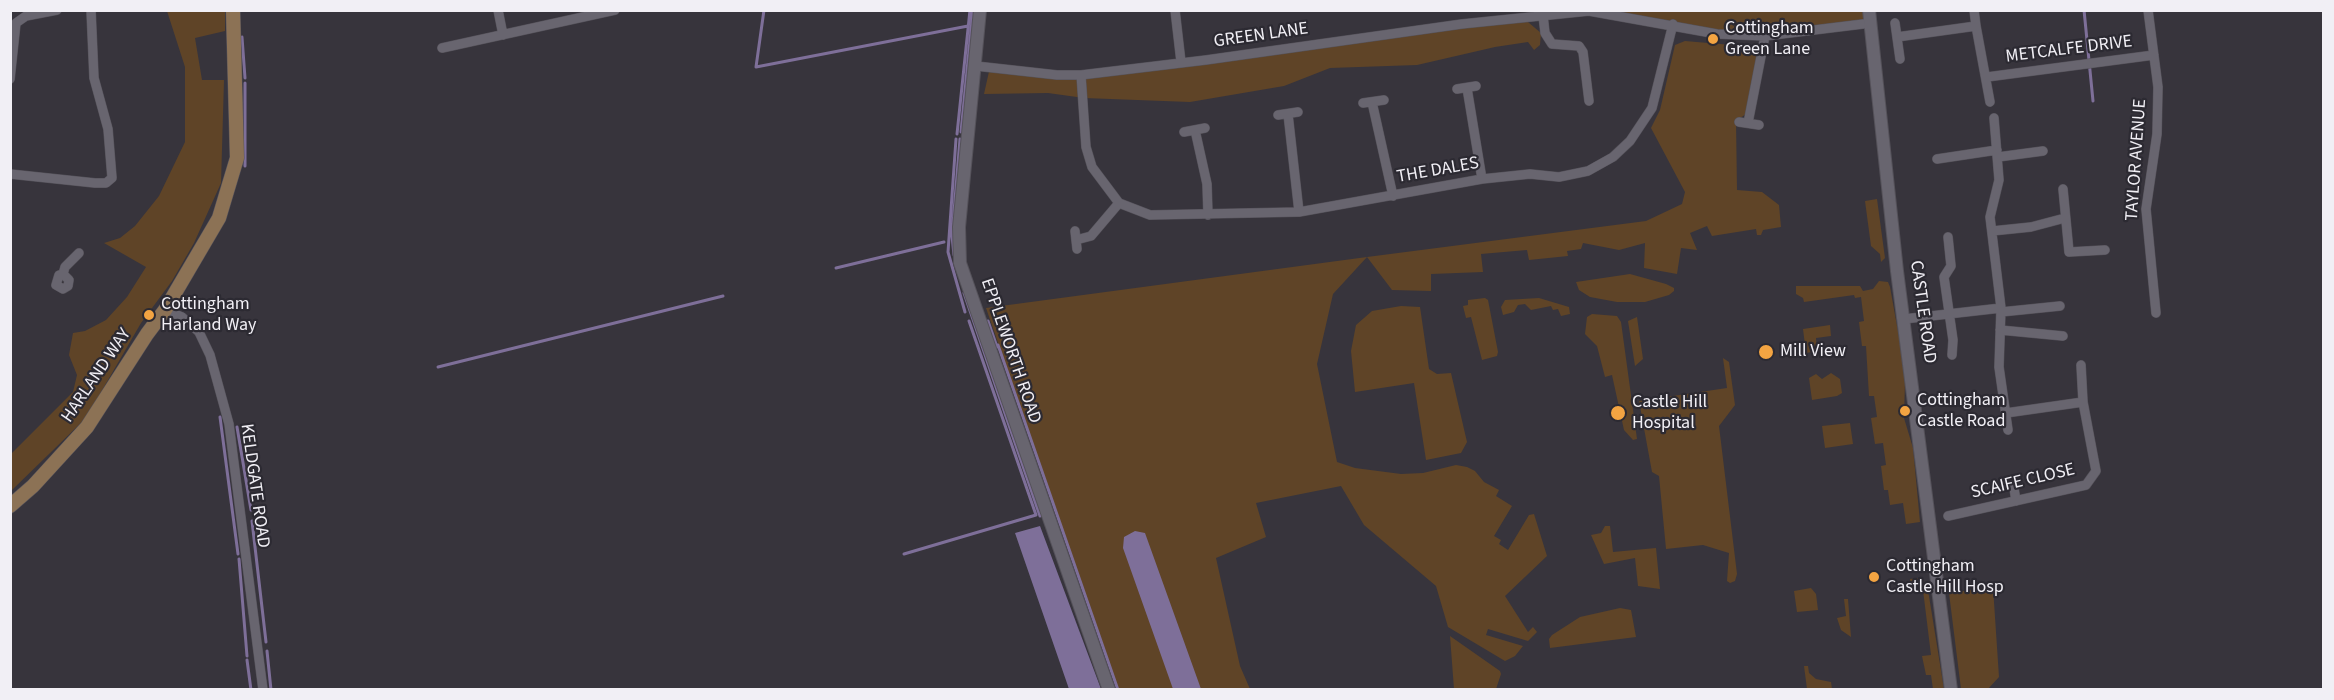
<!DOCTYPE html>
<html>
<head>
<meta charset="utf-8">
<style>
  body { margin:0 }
  #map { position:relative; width:2334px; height:700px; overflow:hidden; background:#37343c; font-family:"Source Sans 3",sans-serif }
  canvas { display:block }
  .frame { position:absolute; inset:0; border:12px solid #f1eff5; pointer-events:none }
</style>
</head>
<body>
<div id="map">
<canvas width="2334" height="700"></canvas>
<div class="frame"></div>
</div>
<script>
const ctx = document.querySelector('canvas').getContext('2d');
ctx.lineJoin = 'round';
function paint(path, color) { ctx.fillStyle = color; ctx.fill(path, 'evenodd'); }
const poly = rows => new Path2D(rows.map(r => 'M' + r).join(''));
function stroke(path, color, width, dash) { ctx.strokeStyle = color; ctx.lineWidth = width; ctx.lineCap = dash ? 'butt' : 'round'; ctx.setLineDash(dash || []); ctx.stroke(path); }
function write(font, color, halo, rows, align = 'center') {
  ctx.font = font + ' "Source Sans 3",sans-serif'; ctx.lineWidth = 4.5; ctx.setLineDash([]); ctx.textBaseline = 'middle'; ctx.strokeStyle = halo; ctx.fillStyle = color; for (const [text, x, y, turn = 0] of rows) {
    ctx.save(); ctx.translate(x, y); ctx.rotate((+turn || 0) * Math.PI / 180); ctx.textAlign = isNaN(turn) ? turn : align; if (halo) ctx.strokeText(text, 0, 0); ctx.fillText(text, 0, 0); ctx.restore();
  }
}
const green = poly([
  [1589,10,1869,10,1871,23,1765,36,1717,34],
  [167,11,225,11,225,31,195,38,202,80,224,80,221,183,194,243,172,281,141,323,86,418,11,491,11,454,73,392,77,375,69,355,73,333,85,331,106,320,127,297,146,267,104,243,120,238,135,226,159,196,185,142,185,67],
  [1522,17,1541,33,1540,45,1534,50,1528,42,1495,47,1417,65,1330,68,1284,86,1190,102,1084,98,1048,93,984,94,990,67,1057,75],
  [1685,41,1755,47,1757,53,1746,114,1736,121,1737,190,1762,192,1779,205,1781,227,1763,230,1761,235,1757,235,1756,229,1712,236,1707,226,1690,233,1697,250,1681,248,1677,274,1644,268,1645,243,1619,250,1583,243,1581,249,1567,251,1568,256,1529,260,1527,250,1481,254,1483,272,1431,274,1431,291,1392,290,1367,257,1333,294,1317,364,1337,462,1355,468,1401,474,1423,473,1456,465,1467,467,1475,471,1484,482,1499,490,1496,496,1512,506,1494,536,1501,540,1499,544,1508,550,1529,515,1534,514,1547,556,1505,596,1528,632,1533,627,1537,632,1528,641,1488,629,1486,635,1523,646,1515,656,1505,661,1448,627,1436,586,1364,525,1341,486,1256,503,1266,537,1216,558,1240,666,1250,689,1118,689,986,308,1367,257,1646,221,1682,204,1685,192,1651,128,1660,110,1675,45],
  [1877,199,1885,258,1881,262,1880,254,1871,246,1865,201],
  [1630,274,1666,284,1674,288,1674,291,1669,295,1645,302,1617,302,1590,297,1579,290,1576,282],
  [1879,281,1888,282,1890,287,1899,337,1905,381,1904,418,1913,448,1920,522,1906,524,1903,503,1890,505,1888,490,1884,490,1881,466,1886,465,1883,443,1875,444,1871,418,1877,417,1874,396,1869,396,1866,346,1862,346,1859,322,1864,321,1861,297,1855,298,1854,295,1804,302,1803,298,1796,294,1796,286,1860,286,1863,291,1873,289],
  [1485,298,1488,300,1498,352,1497,356,1482,360,1471,317,1466,318,1463,306,1468,305,1468,300],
  [1539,298,1569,307,1570,314,1561,316,1558,309,1553,310,1551,306,1531,310,1525,304,1518,305,1514,312,1503,315,1501,307,1505,300],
  [1401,306,1420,307,1429,369,1437,374,1451,373,1467,442,1461,453,1426,460,1414,383,1355,392,1351,351,1356,325,1372,311],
  [1592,314,1617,316,1621,322,1637,439,1633,440,1624,430,1612,375,1605,377,1597,346,1585,334,1587,317],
  [1637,317,1643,359,1635,366,1628,321],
  [1830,325,1831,336,1816,338,1817,351,1806,353,1803,329],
  [1723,358,1729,362,1735,405,1719,426,1737,574,1735,581,1730,583,1727,581,1729,553,1703,545,1666,549,1659,476,1652,472,1639,401,1727,388],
  [1831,373,1840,379,1842,393,1837,396,1812,400,1809,378,1816,374,1822,379],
  [1850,423,1853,444,1825,448,1822,426],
  [1605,526,1610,526,1613,552,1656,548,1660,589,1638,586,1635,558,1604,564,1591,535,1601,533],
  [1919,578,1928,590,1944,689,1933,689,1931,675,1926,675,1922,656,1931,655,1923,590,1920,586,1911,586,1910,579],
  [1993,587,1999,677,1988,689,1961,689,1949,593],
  [1811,588,1816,594,1818,610,1797,612,1794,591],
  [1844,599,1848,599,1851,637,1841,630,1837,618,1846,616],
  [1620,608,1631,610,1636,637,1550,648,1549,639,1552,635,1580,617],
  [1450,636,1500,671,1501,674,1496,689,1454,689],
  [1804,666,1808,666,1809,673,1816,679,1831,682,1832,689,1807,689]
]);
const water = poly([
  [1040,526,1101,689,1069,689,1015,533],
  [1135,531,1145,533,1201,689,1173,689,1123,548,1124,537]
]);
const stream = poly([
  [764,10,756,67,968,26],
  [2084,10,2093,101],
  [242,37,245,78],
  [245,83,245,166],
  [961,132,973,10],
  [957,134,970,10],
  [956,139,948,252,965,312],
  [954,255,952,236,960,139],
  [836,268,944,242],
  [964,293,1040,516],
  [988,321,997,347],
  [998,345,1118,690],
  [438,367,723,296],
  [220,417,238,554],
  [237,427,251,510],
  [252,521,266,642],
  [904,554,1036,515,969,321],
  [239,559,247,656],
  [267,651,271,690],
  [247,660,251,690]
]);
const minor = poly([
  [498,10,503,35],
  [1175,10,1181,62],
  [2148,10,2158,87,2157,134,2146,209,2156,313],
  [1543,15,1545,33,1552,44,1579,46,1583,52,1589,101],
  [1895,23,1900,59],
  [1976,26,1990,102],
  [1897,37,1976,26,1974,10],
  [442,48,615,10],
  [976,66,1057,75,1081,75,1206,60,1462,24,1589,11,1717,34,1765,36,1871,23],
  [1081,75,1086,147,1092,167,1119,203,1150,215,1299,212,1482,179,1530,174,1559,177,1588,171,1613,157,1630,141,1652,108,1673,24],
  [1987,77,2154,55],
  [10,79,16,23,26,16,57,10],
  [1467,88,1482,179],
  [1457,89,1476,86],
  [1372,102,1393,196],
  [1363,103,1384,100],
  [1288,114,1299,212],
  [1278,115,1298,112],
  [1994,118,1999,180,1990,217,2001,308],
  [1739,122,1759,125],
  [1748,123,1765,36],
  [1195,130,1207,184,1208,215],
  [1184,132,1205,128],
  [1998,157,2043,151],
  [1937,159,1997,150],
  [10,174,95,183,106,183,112,178,108,129,94,78,91,10],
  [2063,189,2069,252,2105,250],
  [1075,231,1077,249],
  [1992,231,2031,227,2065,218],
  [1948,237,1951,266,1944,277,1953,340,1952,355],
  [1076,240,1091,236,1119,203],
  [63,274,59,275,56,285,63,289,68,286,69,280,63,274,65,267,79,253],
  [165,310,182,317,199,332,210,355,229,424,263,690],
  [2001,312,2060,306],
  [1904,319,2001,308,1999,367,2008,430],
  [2000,330,2063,336],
  [2081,365,2083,402],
  [2013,482,2016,501],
  [1948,516,2086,485,2096,471,2083,402,2006,413]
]);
const tertiary = poly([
  [980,10,959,227,960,263,1109,690],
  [1869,10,1897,271,1951,690]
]);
const secondary = poly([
  [10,506,33,486,87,427,147,334,165,310,219,218,237,158,233,10]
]);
const markers = [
  [1713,39,6,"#f3a442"],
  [149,315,6,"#f3a442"],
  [1766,352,8,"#f3a442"],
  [1905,411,6,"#f3a442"],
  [1618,413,8,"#f3a442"],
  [1874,577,6,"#f3a442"]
];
const poiNames = [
  ["Cottingham",1725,29],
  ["Green Lane",1725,50],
  ["Cottingham",161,305],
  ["Harland Way",161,326],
  ["Mill View",1780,352],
  ["Cottingham",1917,401],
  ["Castle Road",1917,422],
  ["Castle Hill",1632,403],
  ["Hospital",1632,424],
  ["Cottingham",1886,567],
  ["Castle Hill Hosp",1886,588]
];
const streetNames = [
  ["GREEN LANE",1261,36,-8],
  ["METCALFE DRIVE",2069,50,-7],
  ["TAYLOR AVENUE",2137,160,-86],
  ["THE DALES",1438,171,-10],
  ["CASTLE ROAD",1922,312,82],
  ["EPPLEWORTH ROAD",1010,351,71],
  ["HARLAND WAY",97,376,-56],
  ["SCAIFE CLOSE",2023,482,-13],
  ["KELDGATE ROAD",254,486,82]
];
paint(green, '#5f4427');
paint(water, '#7e6f99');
stroke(stream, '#7e6f99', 3);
stroke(minor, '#55525a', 10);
stroke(tertiary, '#55525a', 14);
stroke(secondary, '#55525a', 15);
stroke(minor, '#68656f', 9);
stroke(tertiary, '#68656f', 12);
stroke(secondary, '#8c7255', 14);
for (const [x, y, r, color] of markers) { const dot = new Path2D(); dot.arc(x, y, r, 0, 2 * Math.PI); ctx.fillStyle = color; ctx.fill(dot); stroke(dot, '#2c2a32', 2); }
write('18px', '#f1eff5', '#2c2a32', poiNames, 'left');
write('18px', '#f1eff5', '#2c2a32', streetNames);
</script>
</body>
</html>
